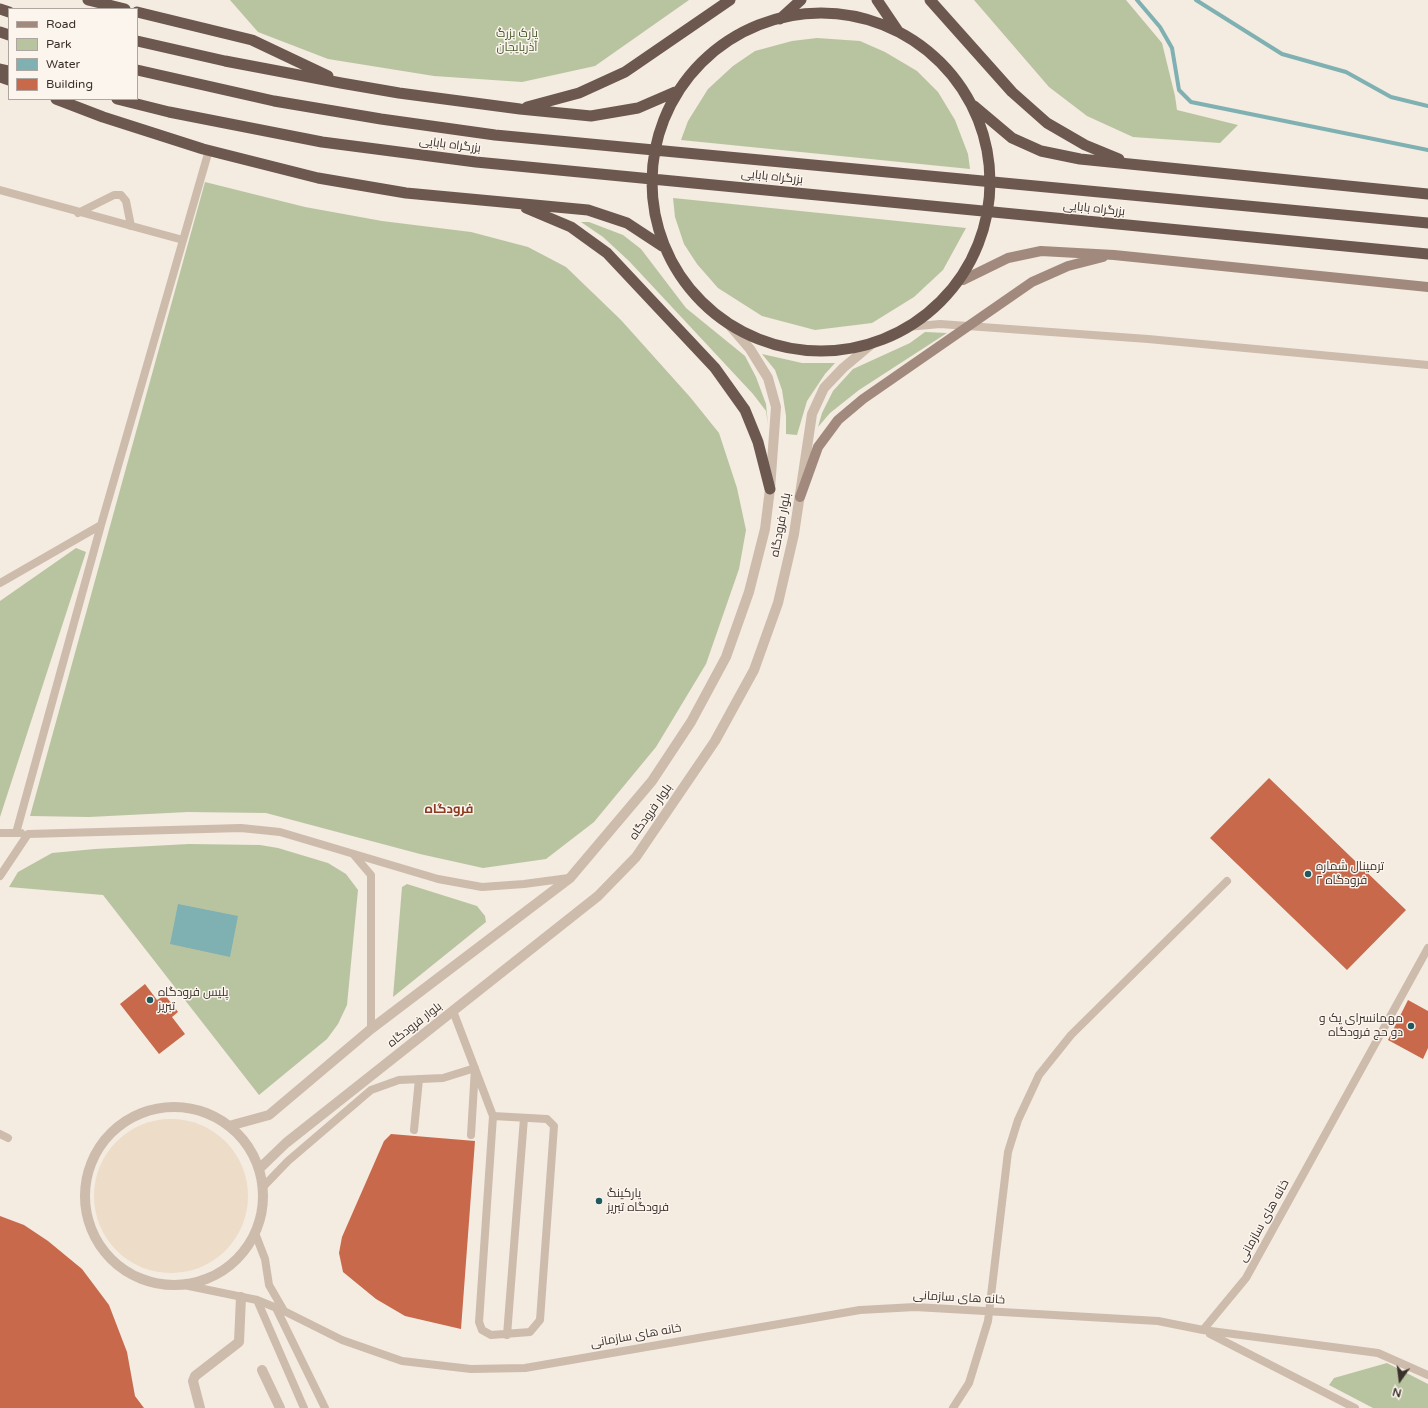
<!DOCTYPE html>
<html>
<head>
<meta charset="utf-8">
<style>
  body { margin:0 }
  #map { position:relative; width:1428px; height:1408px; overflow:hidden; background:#f4ebe1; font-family:"Varela Round",sans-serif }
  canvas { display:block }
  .legend { position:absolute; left:8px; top:8px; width:130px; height:92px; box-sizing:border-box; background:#fbf5ee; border:1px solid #aea6a0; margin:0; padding:5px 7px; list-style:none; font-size:12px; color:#3b302b }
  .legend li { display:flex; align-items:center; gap:8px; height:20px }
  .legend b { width:20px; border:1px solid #aea6a0 }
  .north { position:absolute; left:1380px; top:1360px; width:40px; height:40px; -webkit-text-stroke:3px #fbf5ee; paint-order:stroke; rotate:194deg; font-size:11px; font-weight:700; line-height:16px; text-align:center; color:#3b302b }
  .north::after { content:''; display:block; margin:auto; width:14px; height:18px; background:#3b302b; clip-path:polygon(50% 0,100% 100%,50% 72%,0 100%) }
</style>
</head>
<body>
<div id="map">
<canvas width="1428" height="1408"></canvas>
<ul class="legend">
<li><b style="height:5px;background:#a18a7d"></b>Road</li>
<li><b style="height:11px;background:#b8c4a0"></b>Park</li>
<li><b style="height:11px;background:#7fb0b2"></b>Water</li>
<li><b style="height:11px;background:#c8694b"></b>Building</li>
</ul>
<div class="north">N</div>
</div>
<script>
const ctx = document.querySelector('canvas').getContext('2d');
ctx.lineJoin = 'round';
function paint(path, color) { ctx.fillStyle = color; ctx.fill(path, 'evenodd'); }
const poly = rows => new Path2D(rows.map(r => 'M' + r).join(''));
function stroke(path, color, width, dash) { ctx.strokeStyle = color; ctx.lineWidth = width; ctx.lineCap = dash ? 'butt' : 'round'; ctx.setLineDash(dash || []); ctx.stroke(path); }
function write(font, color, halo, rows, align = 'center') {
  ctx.font = font + ' "Varela Round",Cairo,sans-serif'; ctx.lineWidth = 3; ctx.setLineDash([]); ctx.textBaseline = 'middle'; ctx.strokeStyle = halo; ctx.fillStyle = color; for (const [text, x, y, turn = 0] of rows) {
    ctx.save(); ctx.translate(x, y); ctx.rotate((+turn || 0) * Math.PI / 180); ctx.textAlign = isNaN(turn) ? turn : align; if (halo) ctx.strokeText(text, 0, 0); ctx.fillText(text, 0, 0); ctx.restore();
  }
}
const green = poly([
  [230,0,689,0,595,66,522,82,434,76,328,59,258,32],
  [974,0,1126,0,1162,43,1175,96,1177,110,1238,125,1220,143,1133,137,1087,116,1049,87],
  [817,38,860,41,885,52,917,71,938,92,955,120,968,154,970,169,681,140,688,121,708,89,733,66,755,51,792,41],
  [205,182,305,207,382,221,471,232,528,247,566,267,621,320,690,397,719,433,737,488,746,530,739,569,706,664,656,747,594,822,546,859,483,868,420,854,266,813,188,812,89,817,30,816],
  [673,198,849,216,966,228,943,270,914,297,872,323,815,330,762,316,718,288,697,264,684,244,675,217],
  [581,222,589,222,623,235,641,249,686,308,745,356,756,377,766,404,768,425,766,411,753,394,629,261,603,237],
  [925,332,947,333,859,390,830,413,818,427,822,413,833,391,853,369,910,343],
  [762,354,802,363,835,363,825,374,807,401,797,435,786,434,786,416,782,390,775,370],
  [76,548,86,552,0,817,0,601],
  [189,844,260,845,278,848,328,863,346,874,358,890,347,1005,338,1024,327,1039,259,1095,103,895,9,887,18,872,52,853,95,849],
  [407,884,477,906,485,916,486,922,393,997,402,887],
  [1387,1363,1428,1384,1428,1408,1373,1408,1329,1385,1334,1378]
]);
const plaza = poly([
  '94 1196a77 77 0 1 1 154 0a77 77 0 1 1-154 0Z'
]);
const water = poly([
  [178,904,238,916,230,957,170,944]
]);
const stream = poly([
  [1137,0,1160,27,1172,48,1179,90,1191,102,1428,150],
  [1196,0,1282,54,1346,72,1391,97,1428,106]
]);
const building = poly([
  [1269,778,1406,910,1347,970,1210,838],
  [145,984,157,1000,165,995,178,1012,172,1017,185,1034,159,1054,120,1004],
  [1408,1000,1428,1011,1428,1048,1423,1059,1388,1040],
  [391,1134,475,1141,461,1329,405,1316,376,1299,343,1272,339,1253,342,1237,384,1141],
  [0,1216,24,1225,48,1241,82,1269,109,1305,127,1352,135,1396,144,1408,0,1408]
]);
const service = poly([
  [0,190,183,240],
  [78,213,114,195,121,195,126,201,131,226],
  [907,327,940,324,1148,339,1428,365],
  [0,583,101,525,209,150],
  [0,833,21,833],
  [16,833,101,525],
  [354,855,371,875,371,1029],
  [0,876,28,834,241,828,280,832,438,879,482,887,524,884,569,878],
  [453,1011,493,1116,479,1322,482,1330,491,1335,530,1332,540,1320,554,1126,547,1119,493,1116],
  [414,1130,419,1079],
  [0,1134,8,1138],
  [262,1188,288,1161,371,1090,399,1080,443,1078,475,1068,471,1135],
  [184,1285,257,1300,284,1311,269,1285,265,1259,255,1233],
  [257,1300,304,1408],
  [276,1308,325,1408],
  [284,1311,342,1340,402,1361,471,1369,525,1368,860,1310,915,1307,1158,1321,1203,1330,1246,1278,1428,948],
  [1203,1330,1378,1353,1428,1375],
  [1210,1334,1355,1408],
  [507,1335,524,1118],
  [953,1408,969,1383,988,1321,1008,1152,1018,1120,1039,1075,1071,1035,1227,881]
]);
const minor = poly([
  [262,1370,280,1408],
  [200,1408,193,1381,195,1376,239,1342,241,1297]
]);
const tertiary = poly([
  '85 1196a89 89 0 1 1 178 0a89 89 0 1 1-178 0Z',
  [229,1126,269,1115,371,1029,570,878,652,781,691,722,726,657,749,592,765,529,770,489,776,407,768,378,750,349,726,321],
  [259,1169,286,1143,598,896,636,857,715,741,754,670,778,603,794,534,812,414,824,388,843,368,874,342]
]);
const secondary = poly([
  [963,280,1008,258,1041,251,1114,255,1428,287],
  [800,497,818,447,838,420,863,399,1032,282,1068,266,1103,257]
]);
const trunk = poly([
  [88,0,125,9],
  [877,0,898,31],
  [930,0,1012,92,1047,123,1085,145,1119,159],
  [0,9,9,12],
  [137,12,252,40,328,76],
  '652 182a169 169 0 1 1 338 0a169 169 0 1 1-338 0Z',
  [780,19,801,0],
  [0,32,9,35],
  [137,41,225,61,341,83,399,93,520,109,591,116,638,108,675,92],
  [0,69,9,71],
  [137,70,274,101,381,119,495,135,1428,223],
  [0,77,9,80],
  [56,99,103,117,203,149,318,178,406,193,588,210,627,223,662,246],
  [117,99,169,112,322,142,476,162,1428,254],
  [974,106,1012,138,1041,151,1080,159,1428,194],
  [527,107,579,93,625,72,730,0],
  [526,208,571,227,607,253,715,368,745,410,758,442,770,489]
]);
const markers = [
  [1308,874,4,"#1f5a5e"],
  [150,1000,4,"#1f5a5e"],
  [1411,1026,4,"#1f5a5e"],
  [599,1201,4,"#1f5a5e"]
];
const parkNames = [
  ["پارک بزرگ",517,34],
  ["آذربایجان",517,48]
];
const streetNames = [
  ["بزرگراه بابایی",450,145,7],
  ["بزرگراه بابایی",772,177,6],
  ["بزرگراه بابایی",1094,209,6],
  ["بلوار فرودگاه",781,525,-79],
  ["بلوار فرودگاه",651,812,-55],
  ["بلوار فرودگاه",415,1025,-38],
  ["خانه های سازمانی",1264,1221,-61],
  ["خانه های سازمانی",959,1298,3],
  ["خانه های سازمانی",636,1336,-10]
];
const poiNames = [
  ["ترمينال شماره",1316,867],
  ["۲ فرودگاه",1316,881],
  ["پلیس فرودگاه",158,993],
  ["تبریز",158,1007],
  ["مهمانسرای یک و",1403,1019,"right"],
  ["دو حج فرودگاه",1403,1033,"right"],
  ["پارکینگ",607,1194],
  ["فرودگاه تبریز",607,1208]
];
const neighbourhoodNames = [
  ["فرودگاه",449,810]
];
paint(green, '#b8c4a0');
paint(plaza, '#ecdcc8');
paint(water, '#7fb0b2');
stroke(stream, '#7fb0b2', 4);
paint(building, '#c8694b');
stroke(service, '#cdbbac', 8);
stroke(minor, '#cdbbac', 10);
stroke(tertiary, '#cdbbac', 10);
stroke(secondary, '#a18a7d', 10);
stroke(trunk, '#6c584f', 11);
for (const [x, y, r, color] of markers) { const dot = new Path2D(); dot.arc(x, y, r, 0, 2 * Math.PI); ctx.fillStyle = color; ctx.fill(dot); stroke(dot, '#fbf5ee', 1.5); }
write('12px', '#4a5a2e', '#fbf5ee', parkNames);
write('12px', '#3b302b', '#fbf5ee', streetNames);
write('12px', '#3b302b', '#fbf5ee', poiNames, 'left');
write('bold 13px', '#8c3b22', '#fbf5ee', neighbourhoodNames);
</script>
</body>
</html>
